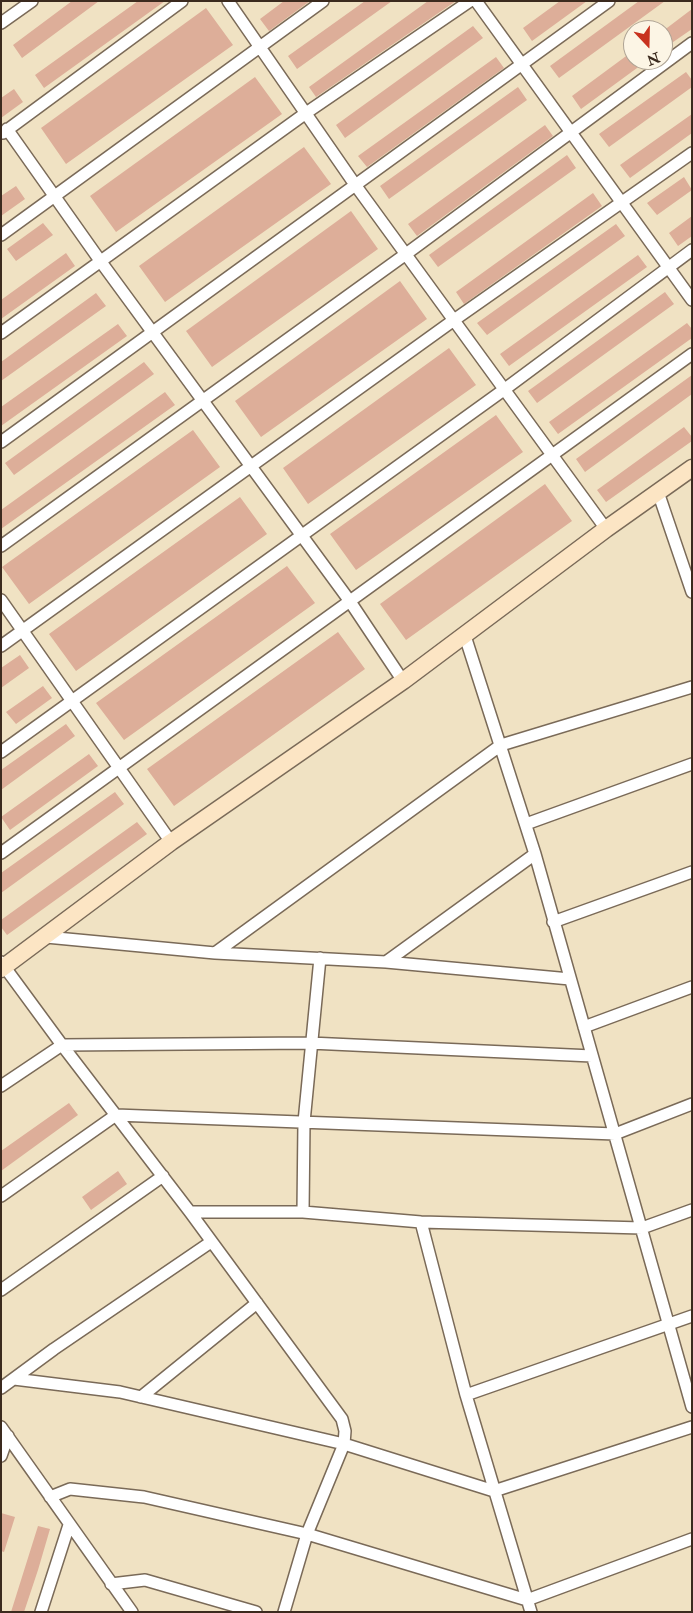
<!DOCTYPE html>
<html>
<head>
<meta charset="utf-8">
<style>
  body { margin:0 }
  #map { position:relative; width:693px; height:1613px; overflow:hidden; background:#f0e2c3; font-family:"IM FELL Double Pica",serif }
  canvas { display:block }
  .frame { position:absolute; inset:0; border:2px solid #3b2a1e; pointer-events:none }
  .north { position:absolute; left:623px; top:20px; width:50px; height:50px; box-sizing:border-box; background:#fcf5e5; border:1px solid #afa495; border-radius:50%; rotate:159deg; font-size:14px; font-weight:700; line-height:20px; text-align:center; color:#3b2a1e }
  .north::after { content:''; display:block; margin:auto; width:18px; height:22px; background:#c8321e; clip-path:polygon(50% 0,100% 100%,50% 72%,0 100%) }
</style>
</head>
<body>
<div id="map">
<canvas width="693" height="1613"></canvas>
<div class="frame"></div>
<div class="north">N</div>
</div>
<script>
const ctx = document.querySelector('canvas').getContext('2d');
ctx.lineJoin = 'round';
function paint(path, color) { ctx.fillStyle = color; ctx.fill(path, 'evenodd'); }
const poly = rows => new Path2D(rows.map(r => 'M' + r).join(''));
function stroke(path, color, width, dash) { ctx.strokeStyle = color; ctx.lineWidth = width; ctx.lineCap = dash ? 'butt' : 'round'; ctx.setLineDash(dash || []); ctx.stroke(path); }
const building = poly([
  [72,1,99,1,22,58,13,45],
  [138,1,165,1,44,88,35,75],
  [284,1,310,1,269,31,260,19],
  [365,1,392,1,297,69,288,56],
  [428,1,456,1,316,97,309,87],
  [560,1,587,1,532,41,523,28],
  [639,1,665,1,559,78,550,66],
  [206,8,233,45,66,164,41,128],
  [692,9,692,29,663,49,663,31],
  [473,26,483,38,345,138,336,125],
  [633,51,633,60,648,60,581,109,572,96],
  [496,57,504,68,367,167,358,156],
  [686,72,692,80,692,87,609,147,599,134],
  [255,77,282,114,116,232,90,196],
  [518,87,527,100,389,199,380,186],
  [14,89,23,102,1,118,1,98],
  [692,114,692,133,630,178,620,165],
  [545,125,553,136,417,236,408,224],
  [304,147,331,184,165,302,139,266],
  [567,155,576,168,438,267,429,255],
  [684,177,692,190,657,215,647,203],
  [16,186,25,199,1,216,1,196],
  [593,193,602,206,464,304,456,292],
  [351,211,378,249,212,367,186,331],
  [692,216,692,236,678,246,669,233],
  [43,223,53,235,16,261,7,249],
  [616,224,625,236,487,335,477,323],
  [66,253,75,266,1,319,1,300],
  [638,255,647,267,509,366,500,354],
  [400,281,427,319,261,437,235,401],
  [665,292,674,304,537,403,528,391],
  [96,293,106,306,1,381,1,362],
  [687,323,692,329,692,338,558,434,549,422],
  [118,324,127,336,1,426,1,407],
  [449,348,476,385,308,504,283,468],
  [144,362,154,374,14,475,5,463],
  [692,375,692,394,585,472,576,459],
  [165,392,175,405,1,529,1,510],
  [496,415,523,452,356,570,330,534],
  [684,427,692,437,692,441,606,502,597,490],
  [193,430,220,467,29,604,2,567],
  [545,484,572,521,406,640,380,604],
  [240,497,267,534,76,671,49,634],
  [287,566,315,603,124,740,96,703],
  [338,632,365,669,174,806,147,769],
  [20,655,29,668,1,688,1,668],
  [43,686,52,698,16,724,6,712],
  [66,724,75,736,1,790,1,770],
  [89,754,98,766,10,830,1,817],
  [115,792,124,804,1,893,1,873],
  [137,822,147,834,7,935,1,927,1,920],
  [69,1103,78,1115,1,1171,1,1151],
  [118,1171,127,1184,91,1210,82,1197],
  [1,1513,15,1517,4,1552,1,1551],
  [38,1526,50,1529,38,1570,24,1612,11,1612]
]);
const street = poly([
  [228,1,356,186,606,529],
  [476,1,692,300],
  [1,23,32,1],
  [7,129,101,262,349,600,403,681],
  [3,133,182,1],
  [1,235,323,1],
  [1,333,306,113,470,1],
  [1,442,609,1],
  [658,492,692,592],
  [1,546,406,254,692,43],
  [1,600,171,842],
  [465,636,535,854,692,1407],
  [1,646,454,320,692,153],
  [1,752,505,389,692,250],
  [526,824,692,764],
  [1,853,692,354],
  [553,922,692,872],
  [46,937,215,953,386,962,570,979],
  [215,953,501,745,692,687],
  [1,962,62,1045,190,1212,342,1419,345,1431,344,1444,307,1534,284,1612],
  [386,962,535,854],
  [584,1027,692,987],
  [1,1086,62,1045,310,1043,592,1056],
  [1,1196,116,1115,615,1134,692,1104],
  [190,1212,303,1212,421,1222,642,1228,692,1210],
  [303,1212,304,1122,320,958],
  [421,1222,466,1395,531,1612],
  [1,1290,163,1176],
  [14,1379,120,1392,344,1444,494,1491,692,1427],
  [1,1388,54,1349,211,1242],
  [466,1395,692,1316],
  [141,1397,257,1303],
  [1,1427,132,1612],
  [1,1456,8,1436],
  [50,1497,70,1489,144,1497,307,1534,527,1600,692,1539],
  [111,1584,145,1580,256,1612],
  [41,1612,69,1525]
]);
const secondary = poly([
  [1,969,171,842,403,681,606,529,692,468]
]);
paint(building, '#ddae99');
stroke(street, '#7a6a58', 14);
stroke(secondary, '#7a6a58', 19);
stroke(street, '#fff', 11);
stroke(secondary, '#fce5c4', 16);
</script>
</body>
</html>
